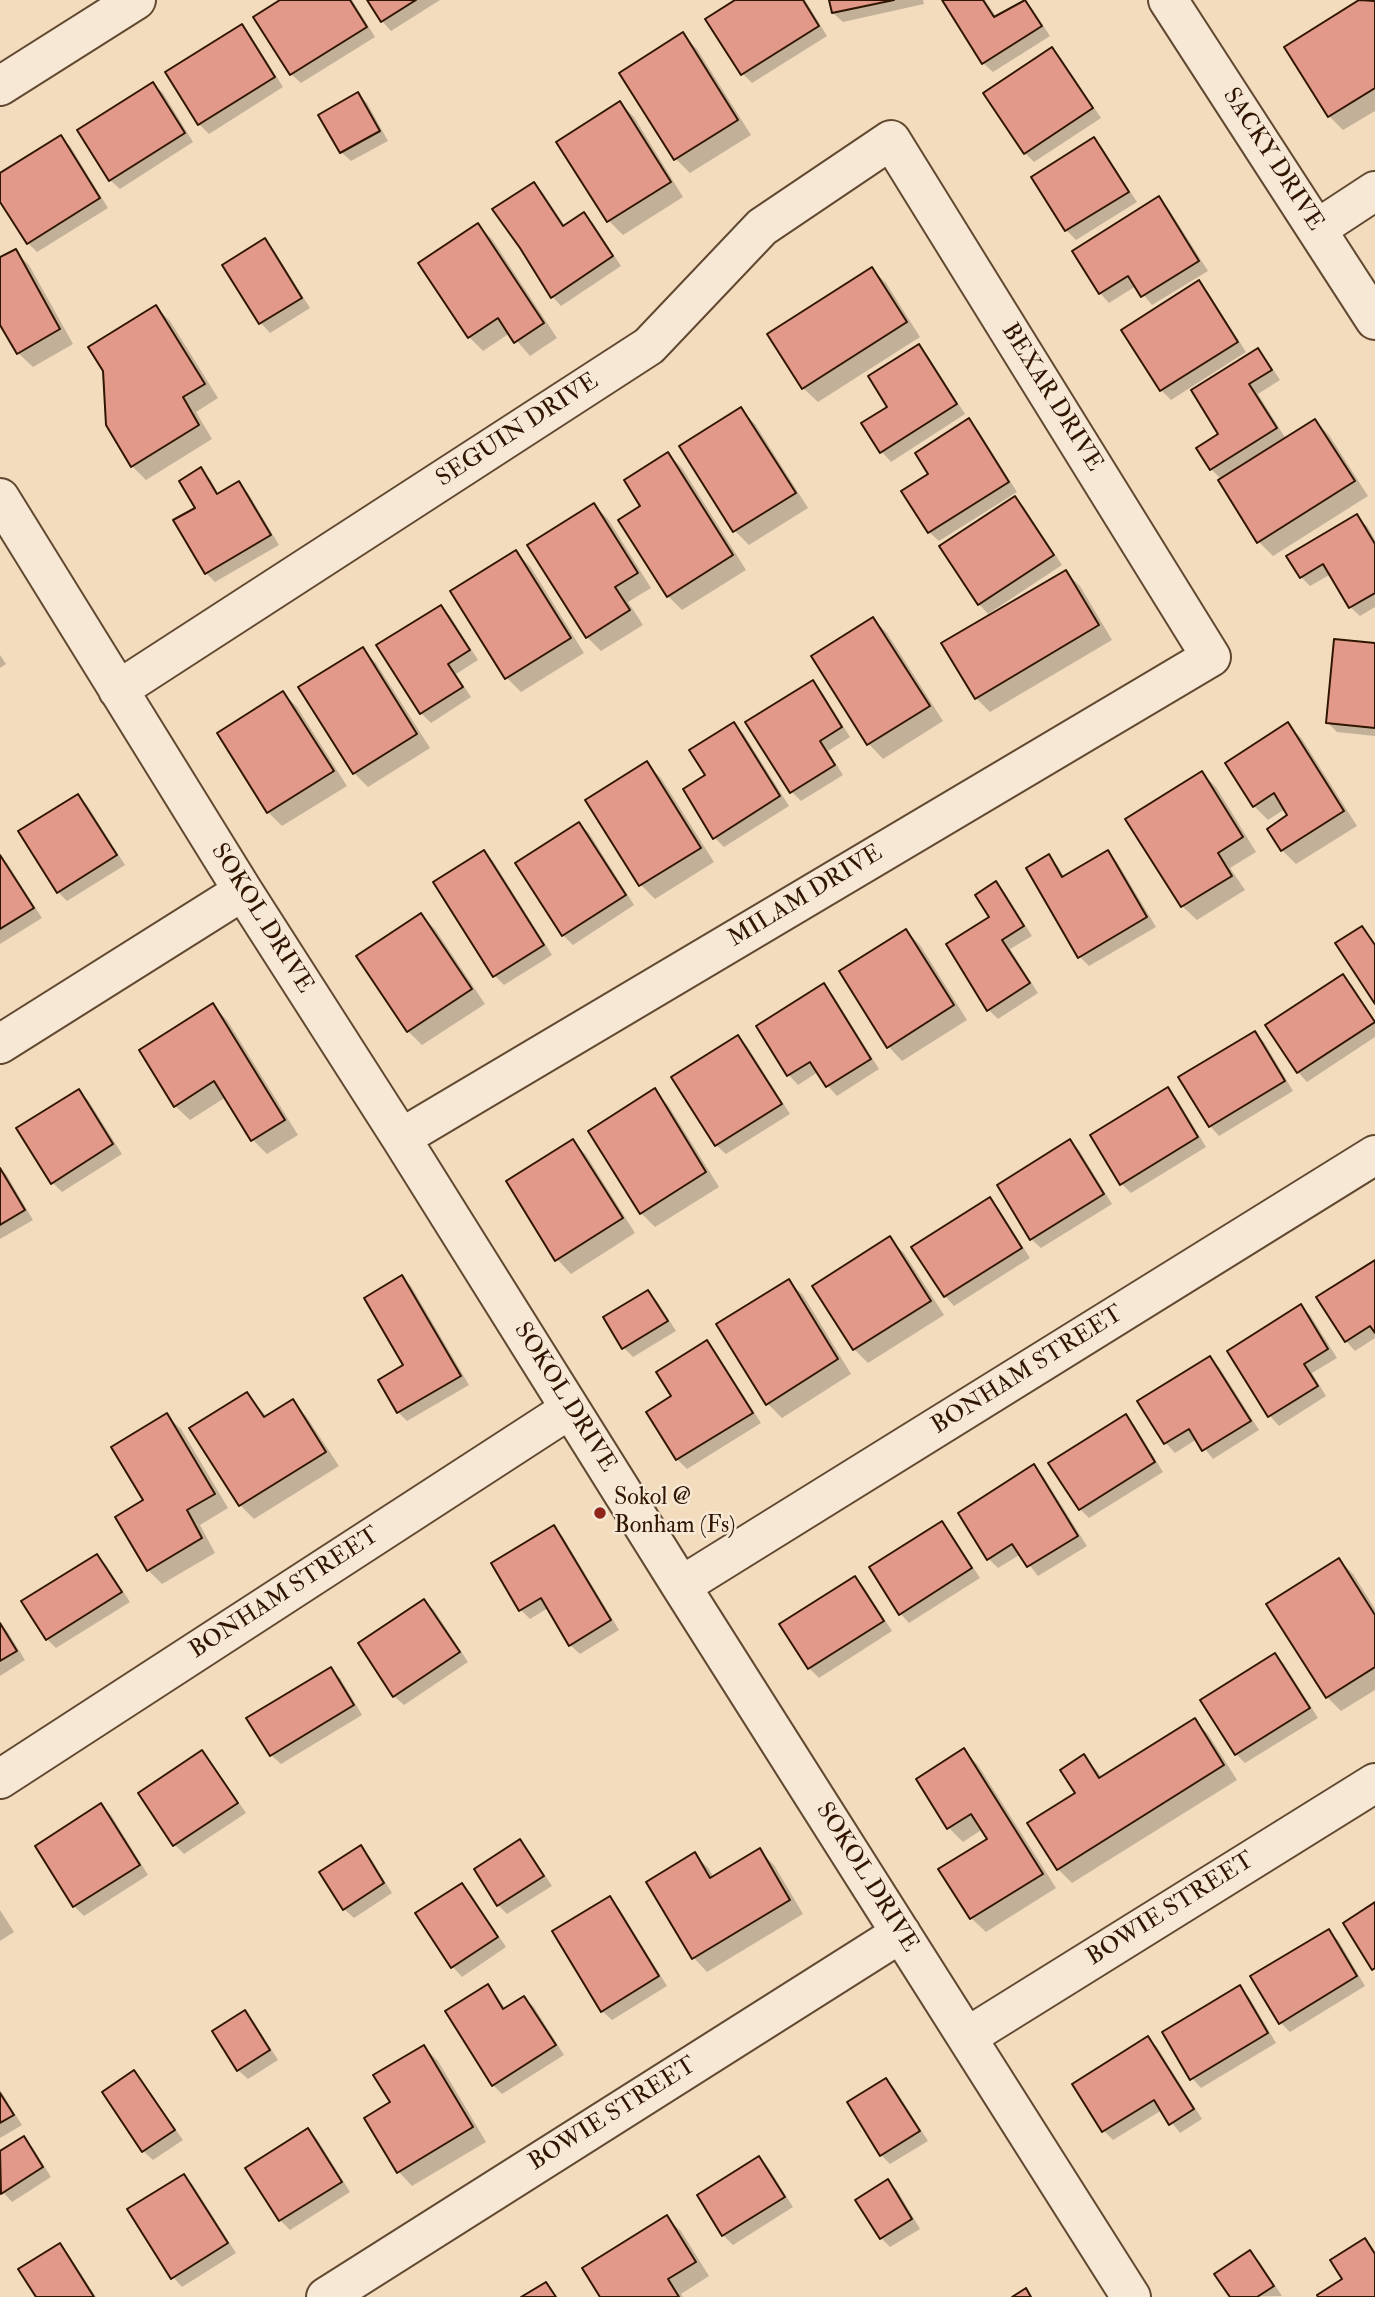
<!DOCTYPE html>
<html>
<head>
<meta charset="utf-8">
<style>
  body { margin:0 }
  canvas { display:block; background:#f3dcbe }
</style>
</head>
<body>
<canvas width="1375" height="2297"></canvas>
<script>
const ctx = document.querySelector('canvas').getContext('2d');
ctx.lineJoin = 'round';
function paint(path, color) { ctx.fillStyle = color; ctx.fill(path, 'evenodd'); }
const poly = rows => new Path2D(rows.map(r => 'M' + r).join(''));
function stroke(path, color, width, dash) { ctx.strokeStyle = color; ctx.lineWidth = width; ctx.lineCap = dash ? 'butt' : 'round'; ctx.setLineDash(dash || []); ctx.stroke(path); }
function write(font, color, halo, rows, align = 'center') {
  ctx.font = font + ' "IM FELL Double Pica",serif'; ctx.lineWidth = 5; ctx.setLineDash([]); ctx.textBaseline = 'middle'; ctx.strokeStyle = halo; ctx.fillStyle = color; for (const [text, x, y, turn = 0] of rows) {
    ctx.save(); ctx.translate(x, y); ctx.rotate((+turn || 0) * Math.PI / 180); ctx.textAlign = isNaN(turn) ? turn : align; if (halo) ctx.strokeText(text, 0, 0); ctx.fillText(text, 0, 0); ctx.restore();
  }
}
const shadow = poly([
  [284,0,352,0,375,37,301,83,291,74],
  [369,0,440,0,391,31,382,21],
  [738,0,805,0,827,36,752,83,743,74,708,19],
  [831,0,923,0,924,4,843,22,833,13],
  [944,0,985,0,997,18,1024,1,1033,10,1050,36,993,72,983,63],
  [1362,0,1375,0,1375,111,1343,130,1329,116,1286,48],
  [241,26,251,36,283,87,209,134,199,124,167,73],
  [683,35,697,49,751,135,690,173,676,159,622,73],
  [1051,49,1061,58,1101,118,1034,162,1025,153],
  [153,84,163,93,193,142,120,189,110,180],
  [358,94,367,103,388,141,351,161,341,152],
  [620,103,634,117,683,197,623,235,609,221,559,142],
  [60,137,70,146,108,208,37,252,28,243,0,199,0,175],
  [1094,140,1103,149,1137,202,1076,240,1066,230,1033,178],
  [534,184,543,193,565,226,584,214,593,223,621,266,561,306,552,296],
  [1159,199,1168,208,1208,271,1152,305,1136,286,1109,303,1100,293],
  [478,225,492,239,557,338,530,356,510,333,483,351,469,337],
  [265,240,274,250,310,308,270,333,261,323,225,265],
  [15,251,29,265,73,344,33,367,18,353,0,322,0,256,1,258],
  [872,269,886,283,920,337,818,402,803,388],
  [1199,283,1208,292,1246,352,1171,400,1161,390],
  [156,307,170,321,218,398,196,412,212,439,146,480,132,466],
  [919,346,928,356,965,414,891,462,882,452,864,424,889,407],
  [1258,350,1267,360,1280,380,1258,394,1286,439,1315,421,1329,435,1368,496,1273,556,1259,542,1222,480,1211,469,1221,435],
  [741,410,755,424,808,508,749,545,735,531,682,447],
  [969,421,978,430,1017,492,939,541,929,532,931,474],
  [668,454,682,468,746,570,682,610,668,596,643,507],
  [200,470,210,479,219,495,238,483,248,493,279,545,215,582,206,573,197,508],
  [1015,498,1024,507,1062,565,988,614,979,604,941,546],
  [594,505,608,519,651,588,628,602,643,625,601,651,587,637],
  [1357,517,1367,526,1375,540,1375,607,1360,616,1350,607,1331,574,1310,586,1301,577],
  [515,552,530,566,584,653,521,692,507,678,453,591],
  [1065,572,1080,586,1112,640,990,712,976,698],
  [441,607,450,616,478,660,456,674,471,697,431,723,421,713],
  [873,619,887,633,943,721,883,759,869,744,813,656],
  [1375,644,1375,736,1337,732,1328,723],
  [362,649,376,663,430,748,368,787,354,773],
  [0,655,6,664,0,668],
  [813,682,822,692,850,737,828,751,843,775,801,801,791,791],
  [283,693,297,707,347,786,282,826,268,812],
  [733,724,743,733,789,806,724,847,715,838,707,775],
  [1288,724,1302,739,1357,826,1296,864,1282,850,1290,816,1285,809,1268,820,1254,806],
  [647,764,661,778,714,862,655,899,641,885],
  [1202,773,1216,787,1256,852,1230,868,1245,890,1197,920,1182,906,1127,820],
  [78,796,87,805,125,865,67,901,58,892],
  [579,824,589,833,634,905,573,945,563,935,517,864],
  [484,852,493,861,552,955,504,985,495,976,435,883],
  [1108,852,1117,862,1156,927,1089,966,1080,957,1049,857,1058,866,1064,877],
  [0,857,7,863,42,918,0,944],
  [996,884,1005,893,1032,936,1010,949,1038,993,998,1019,988,1009,991,918],
  [421,915,435,929,485,1004,422,1045,408,1031],
  [906,931,920,945,967,1020,902,1061,888,1046],
  [1342,976,1352,985,1375,1021,1375,1037,1307,1082,1298,1072,1268,1026],
  [824,985,833,995,879,1069,837,1096,828,1086,818,1072,798,1085,789,1075,758,1026],
  [213,1006,227,1020,298,1135,267,1154,253,1140,226,1097,190,1120,175,1106],
  [1255,1033,1264,1042,1293,1091,1219,1136,1210,1126],
  [738,1037,747,1046,790,1114,726,1154,716,1145],
  [1168,1089,1177,1099,1206,1147,1131,1193,1122,1184,1093,1135],
  [78,1091,88,1100,122,1154,62,1192,53,1183],
  [654,1091,668,1105,719,1187,655,1227,641,1213],
  [572,1141,586,1155,635,1233,571,1274,557,1259],
  [1070,1141,1079,1150,1112,1204,1041,1248,1031,1239],
  [0,1169,6,1174,33,1220,0,1239],
  [989,1200,999,1209,1030,1258,954,1306,945,1296],
  [890,1239,904,1253,944,1315,868,1363,854,1349],
  [1375,1262,1375,1338,1355,1351,1346,1341],
  [402,1277,411,1286,469,1385,407,1421,398,1412,406,1365],
  [788,1281,803,1295,851,1374,782,1418,768,1404],
  [648,1292,657,1301,676,1331,633,1357,624,1348],
  [1300,1306,1310,1315,1337,1358,1312,1373,1326,1396,1279,1426,1270,1416,1229,1351],
  [706,1342,716,1352,761,1423,687,1469,677,1459,648,1413,673,1397],
  [1210,1358,1219,1367,1259,1430,1213,1459,1197,1439,1175,1453,1166,1443,1140,1401],
  [247,1394,267,1417,292,1402,306,1416,339,1466,254,1519,240,1505],
  [166,1415,181,1429,228,1508,200,1525,215,1553,162,1584,148,1570,145,1501],
  [1126,1416,1135,1426,1163,1472,1089,1518,1080,1509],
  [1034,1467,1043,1476,1087,1546,1038,1576,1021,1554,998,1568,989,1559,960,1513],
  [942,1523,951,1533,980,1578,909,1623,900,1613],
  [554,1527,563,1537,619,1630,580,1654,570,1645,548,1608,530,1619,521,1610],
  [97,1556,106,1565,130,1602,56,1648,47,1639],
  [1339,1560,1353,1574,1375,1609,1375,1690,1341,1711,1327,1697],
  [855,1578,864,1587,892,1631,819,1678,809,1668,781,1625],
  [424,1601,434,1610,468,1662,404,1705,394,1696],
  [0,1624,7,1631,25,1660,0,1676],
  [1274,1655,1284,1664,1318,1718,1245,1763,1236,1754],
  [330,1669,340,1678,362,1715,281,1764,271,1755],
  [1194,1720,1208,1734,1237,1780,1072,1883,1058,1869,1078,1794,1084,1756,1103,1778],
  [964,1751,978,1765,1056,1888,986,1932,971,1918,989,1840,983,1829,963,1842,949,1828,918,1779],
  [202,1752,211,1762,246,1813,184,1854,175,1845],
  [101,1805,111,1815,148,1875,84,1916,74,1906,37,1846],
  [520,1842,529,1851,552,1886,507,1914,498,1905],
  [360,1848,370,1857,392,1893,354,1918,344,1909],
  [759,1850,774,1865,803,1914,707,1972,693,1957,695,1855,709,1869,714,1878],
  [462,1885,471,1894,506,1947,462,1977,453,1967,418,1914],
  [610,1898,619,1908,667,1986,612,2020,602,2011],
  [0,1910,14,1932,0,1941],
  [1328,1931,1338,1940,1365,1986,1290,2032,1281,2023],
  [488,1987,497,1996,506,2010,524,1998,534,2007,564,2055,502,2094,493,2085],
  [1240,1988,1249,1997,1276,2043,1201,2088,1192,2078],
  [244,2012,254,2022,278,2060,248,2079,238,2070],
  [1148,2038,1157,2047,1202,2119,1180,2133,1162,2110,1113,2140,1104,2131,1074,2084],
  [424,2047,438,2061,486,2142,412,2186,398,2171,392,2103],
  [134,2073,143,2082,183,2140,153,2160,143,2151],
  [886,2080,895,2089,928,2141,890,2164,881,2155],
  [0,2090,22,2125,0,2138],
  [308,2130,317,2139,350,2192,290,2230,280,2220,248,2168],
  [24,2138,33,2148,51,2177,12,2202,0,2189,0,2153],
  [759,2158,768,2167,793,2207,733,2245,723,2235,699,2196],
  [184,2176,193,2185,236,2253,182,2287,173,2277],
  [887,2181,897,2190,920,2229,890,2247,881,2238],
  [666,2217,681,2231,709,2276,681,2294,683,2297,602,2297],
  [60,2245,69,2255,96,2297,38,2297],
  [1249,2252,1259,2261,1282,2296,1232,2297]
]);
const building = poly([
  [280,0,350,0,367,27,290,75,253,17,280,0],
  [367,0,416,0,381,22,367,0],
  [735,0,803,0,819,26,741,75,705,19,735,0],
  [829,0,894,0,832,13,829,0],
  [942,0,983,0,994,17,1025,0,1042,26,982,64,942,0],
  [1359,0,1375,1,1375,88,1328,117,1284,47,1359,0],
  [242,24,275,77,198,125,165,72,242,24],
  [683,32,738,120,674,160,619,73,683,32],
  [1052,47,1093,108,1024,154,983,93,1052,47],
  [153,82,185,133,109,181,77,130,153,82],
  [358,92,380,131,340,153,318,115,358,92],
  [620,101,671,182,607,222,556,142,620,101],
  [61,135,100,198,27,244,0,202,0,173,61,135],
  [1094,137,1129,192,1065,231,1031,177,1094,137],
  [534,182,563,226,584,212,613,256,551,298,520,248,492,209,534,182],
  [1159,196,1199,261,1141,297,1128,276,1099,294,1072,251,1159,196],
  [478,223,544,323,514,343,498,318,468,338,418,263,478,223],
  [265,238,302,298,259,324,222,265,265,238],
  [16,249,60,329,17,354,0,325,0,257,16,249],
  [872,267,907,322,802,389,767,334,872,267],
  [1199,280,1238,342,1160,391,1121,330,1199,280],
  [156,305,205,384,183,397,199,425,131,467,106,425,103,371,88,347,156,305],
  [919,344,957,404,880,453,861,423,887,407,868,376,919,344],
  [1258,348,1272,370,1249,384,1277,428,1210,470,1196,448,1218,434,1191,390,1258,348],
  [741,407,796,493,733,532,679,446,741,407],
  [969,418,1009,482,928,533,901,491,928,474,915,453,969,418],
  [1315,419,1355,481,1257,543,1218,480,1315,419],
  [668,452,733,555,667,597,618,520,640,506,624,480,668,452],
  [201,467,217,494,239,481,271,535,205,574,173,520,195,508,179,481,201,467],
  [1015,496,1054,555,978,605,939,546,1015,496],
  [594,503,638,573,615,587,630,610,586,638,527,545,594,503],
  [1357,514,1375,544,1375,593,1349,608,1323,564,1300,578,1286,556,1357,514],
  [516,550,571,638,505,679,450,591,516,550],
  [1066,570,1099,625,975,699,941,643,1066,570],
  [441,605,470,650,448,664,463,687,420,714,376,645,441,605],
  [873,617,930,706,867,745,811,656,873,617],
  [1334,639,1375,643,1375,728,1326,723,1334,639],
  [363,647,417,734,353,774,298,687,363,647],
  [813,680,842,727,820,741,835,765,790,793,745,722,813,680],
  [283,691,334,771,267,813,217,733,283,691],
  [734,722,780,796,713,839,683,789,705,775,689,750,734,722],
  [1288,722,1344,811,1281,851,1267,829,1287,815,1274,793,1253,807,1225,763,1288,722],
  [647,761,701,848,639,886,585,800,647,761],
  [1202,771,1243,837,1218,853,1232,876,1181,907,1125,819,1202,771],
  [78,794,117,855,57,893,18,831,78,794],
  [579,822,626,895,562,936,515,863,579,822],
  [484,850,544,945,493,977,433,882,484,850],
  [1108,850,1147,917,1078,958,1026,868,1049,854,1062,877,1108,850],
  [0,855,34,908,0,929,0,855],
  [996,881,1024,926,1002,940,1030,983,987,1011,946,944,989,917,975,895,996,881],
  [421,913,472,989,407,1032,356,956,421,913],
  [1362,926,1375,945,1375,1004,1335,943,1362,926],
  [906,929,954,1005,887,1048,839,971,906,929],
  [1343,974,1375,1022,1297,1073,1265,1025,1343,974],
  [824,983,871,1059,826,1087,810,1062,787,1076,756,1026,824,983],
  [213,1003,285,1120,251,1141,214,1081,174,1107,139,1050,213,1003],
  [1255,1031,1285,1081,1209,1127,1178,1077,1255,1031],
  [738,1035,782,1104,715,1146,671,1077,738,1035],
  [1168,1087,1198,1137,1120,1185,1090,1135,1168,1087],
  [655,1088,706,1172,640,1214,588,1131,655,1088],
  [79,1089,113,1144,51,1184,16,1128,79,1089],
  [573,1139,623,1218,555,1261,506,1181,573,1139],
  [1070,1139,1104,1194,1030,1240,997,1185,1070,1139],
  [0,1168,25,1210,0,1225,0,1168],
  [990,1197,1022,1248,944,1297,911,1247,990,1197],
  [890,1236,931,1301,853,1350,812,1286,890,1236],
  [1375,1260,1375,1333,1370,1326,1345,1342,1316,1297,1375,1260],
  [402,1275,461,1376,397,1413,378,1380,403,1365,364,1298,402,1275],
  [789,1279,838,1359,766,1405,716,1324,789,1279],
  [648,1290,668,1321,622,1349,603,1317,648,1290],
  [1301,1304,1328,1349,1304,1364,1318,1386,1268,1417,1227,1351,1301,1304],
  [707,1340,753,1413,676,1460,646,1412,671,1396,656,1372,707,1340],
  [1210,1356,1251,1421,1202,1451,1189,1429,1164,1444,1137,1401,1210,1356],
  [247,1392,264,1417,293,1399,326,1452,239,1506,189,1428,247,1392],
  [167,1413,215,1494,187,1510,202,1538,147,1571,115,1517,143,1500,111,1447,167,1413],
  [1126,1414,1155,1462,1079,1510,1048,1463,1126,1414],
  [1034,1464,1078,1536,1027,1567,1012,1544,987,1560,958,1513,1034,1464],
  [942,1521,972,1568,899,1615,869,1567,942,1521],
  [554,1525,611,1620,569,1646,541,1598,519,1611,491,1563,554,1525],
  [97,1554,122,1592,46,1640,21,1601,97,1554],
  [1339,1558,1375,1615,1375,1667,1326,1698,1266,1604,1339,1558],
  [855,1576,884,1621,808,1669,779,1624,855,1576],
  [424,1599,460,1652,393,1697,358,1643,424,1599],
  [0,1623,17,1651,0,1661,0,1623],
  [1275,1653,1310,1708,1235,1755,1200,1700,1275,1653],
  [331,1667,354,1705,270,1756,246,1718,331,1667],
  [1195,1718,1224,1765,1057,1870,1027,1823,1075,1793,1060,1770,1084,1754,1099,1778,1195,1718],
  [964,1748,1043,1874,970,1919,938,1869,987,1839,971,1814,947,1829,916,1779,964,1748],
  [202,1750,238,1803,173,1846,138,1793,202,1750],
  [101,1803,140,1865,73,1907,35,1846,101,1803],
  [520,1839,544,1876,497,1906,474,1869,520,1839],
  [361,1845,384,1883,343,1910,319,1872,361,1845],
  [760,1848,790,1900,692,1959,646,1882,695,1852,710,1878,760,1848],
  [462,1883,498,1937,451,1968,415,1913,462,1883],
  [610,1896,659,1976,601,2012,552,1931,610,1896],
  [1375,1902,1375,1968,1372,1970,1343,1923,1375,1902],
  [1329,1929,1357,1976,1279,2024,1250,1976,1329,1929],
  [488,1984,503,2009,524,1996,556,2045,492,2086,445,2011,488,1984],
  [1240,1985,1268,2033,1190,2080,1162,2032,1240,1985],
  [245,2010,270,2050,237,2071,212,2031,245,2010],
  [1148,2036,1194,2109,1169,2125,1154,2100,1102,2132,1072,2084,1148,2036],
  [424,2045,473,2127,397,2173,364,2118,390,2102,373,2075,424,2045],
  [134,2070,175,2130,142,2152,102,2092,134,2070],
  [886,2078,920,2131,880,2156,847,2102,886,2078],
  [0,2093,14,2115,0,2123,0,2093],
  [308,2128,342,2182,279,2221,245,2168,308,2128],
  [24,2136,43,2167,1,2194,0,2151,24,2136],
  [759,2156,785,2197,722,2236,697,2195,759,2156],
  [184,2174,228,2243,171,2279,127,2209,184,2174],
  [888,2179,912,2219,880,2239,855,2200,888,2179],
  [667,2215,696,2262,668,2279,679,2297,600,2297,582,2268,667,2215],
  [1365,2238,1375,2254,1375,2297,1318,2297,1317,2295,1342,2279,1330,2260,1365,2238],
  [60,2243,94,2297,36,2297,18,2269,60,2243],
  [1250,2250,1274,2286,1257,2297,1230,2297,1214,2274,1250,2250],
  [546,2282,556,2297,521,2297,546,2282],
  [1026,2288,1031,2297,1012,2297,1026,2288]
]);
const minor = poly([
  [1168,0,1375,320],
  [0,86,136,0],
  [1317,229,1375,191],
  [0,498,243,891,401,1138,681,1586,1131,2297],
  [118,690,649,346,762,227,891,140,1211,657,401,1138],
  [0,1044,243,891],
  [681,1586,1375,1155],
  [0,1779,570,1409],
  [967,2037,1375,1783],
  [326,2297,901,1933]
]);
const markers = [
  [600,1513,7,"#8f2418"]
];
const streetNames = [
  ["SACKY DRIVE",1272,160,57],
  ["BEXAR DRIVE",1051,398,58],
  ["SEGUIN DRIVE",518,431,-33],
  ["MILAM DRIVE",806,897,-31],
  ["SOKOL DRIVE",261,919,58],
  ["BONHAM STREET",1028,1371,-32],
  ["SOKOL DRIVE",564,1398,58],
  ["BONHAM STREET",285,1594,-33],
  ["SOKOL DRIVE",866,1878,58],
  ["BOWIE STREET",1171,1910,-32],
  ["BOWIE STREET",613,2115,-32]
];
const poiNames = [
  ["Sokol @",614,1499],
  ["Bonham (Fs)",614,1527]
];
paint(shadow, '#0003');
paint(building, '#e2998a');
stroke(building, '#301600', 2);
stroke(minor, '#614830', 42);
stroke(minor, '#f7e8d5', 38);
for (const [x, y, r, color] of markers) { const dot = new Path2D(); dot.arc(x, y, r, 0, 2 * Math.PI); ctx.fillStyle = color; ctx.fill(dot); stroke(dot, '#f7e8d5', 2.5); }
write('24px', '#301600', '#f7e8d5', streetNames);
write('24px', '#301600', '#f7e8d5', poiNames, 'left');
</script>
</body>
</html>
